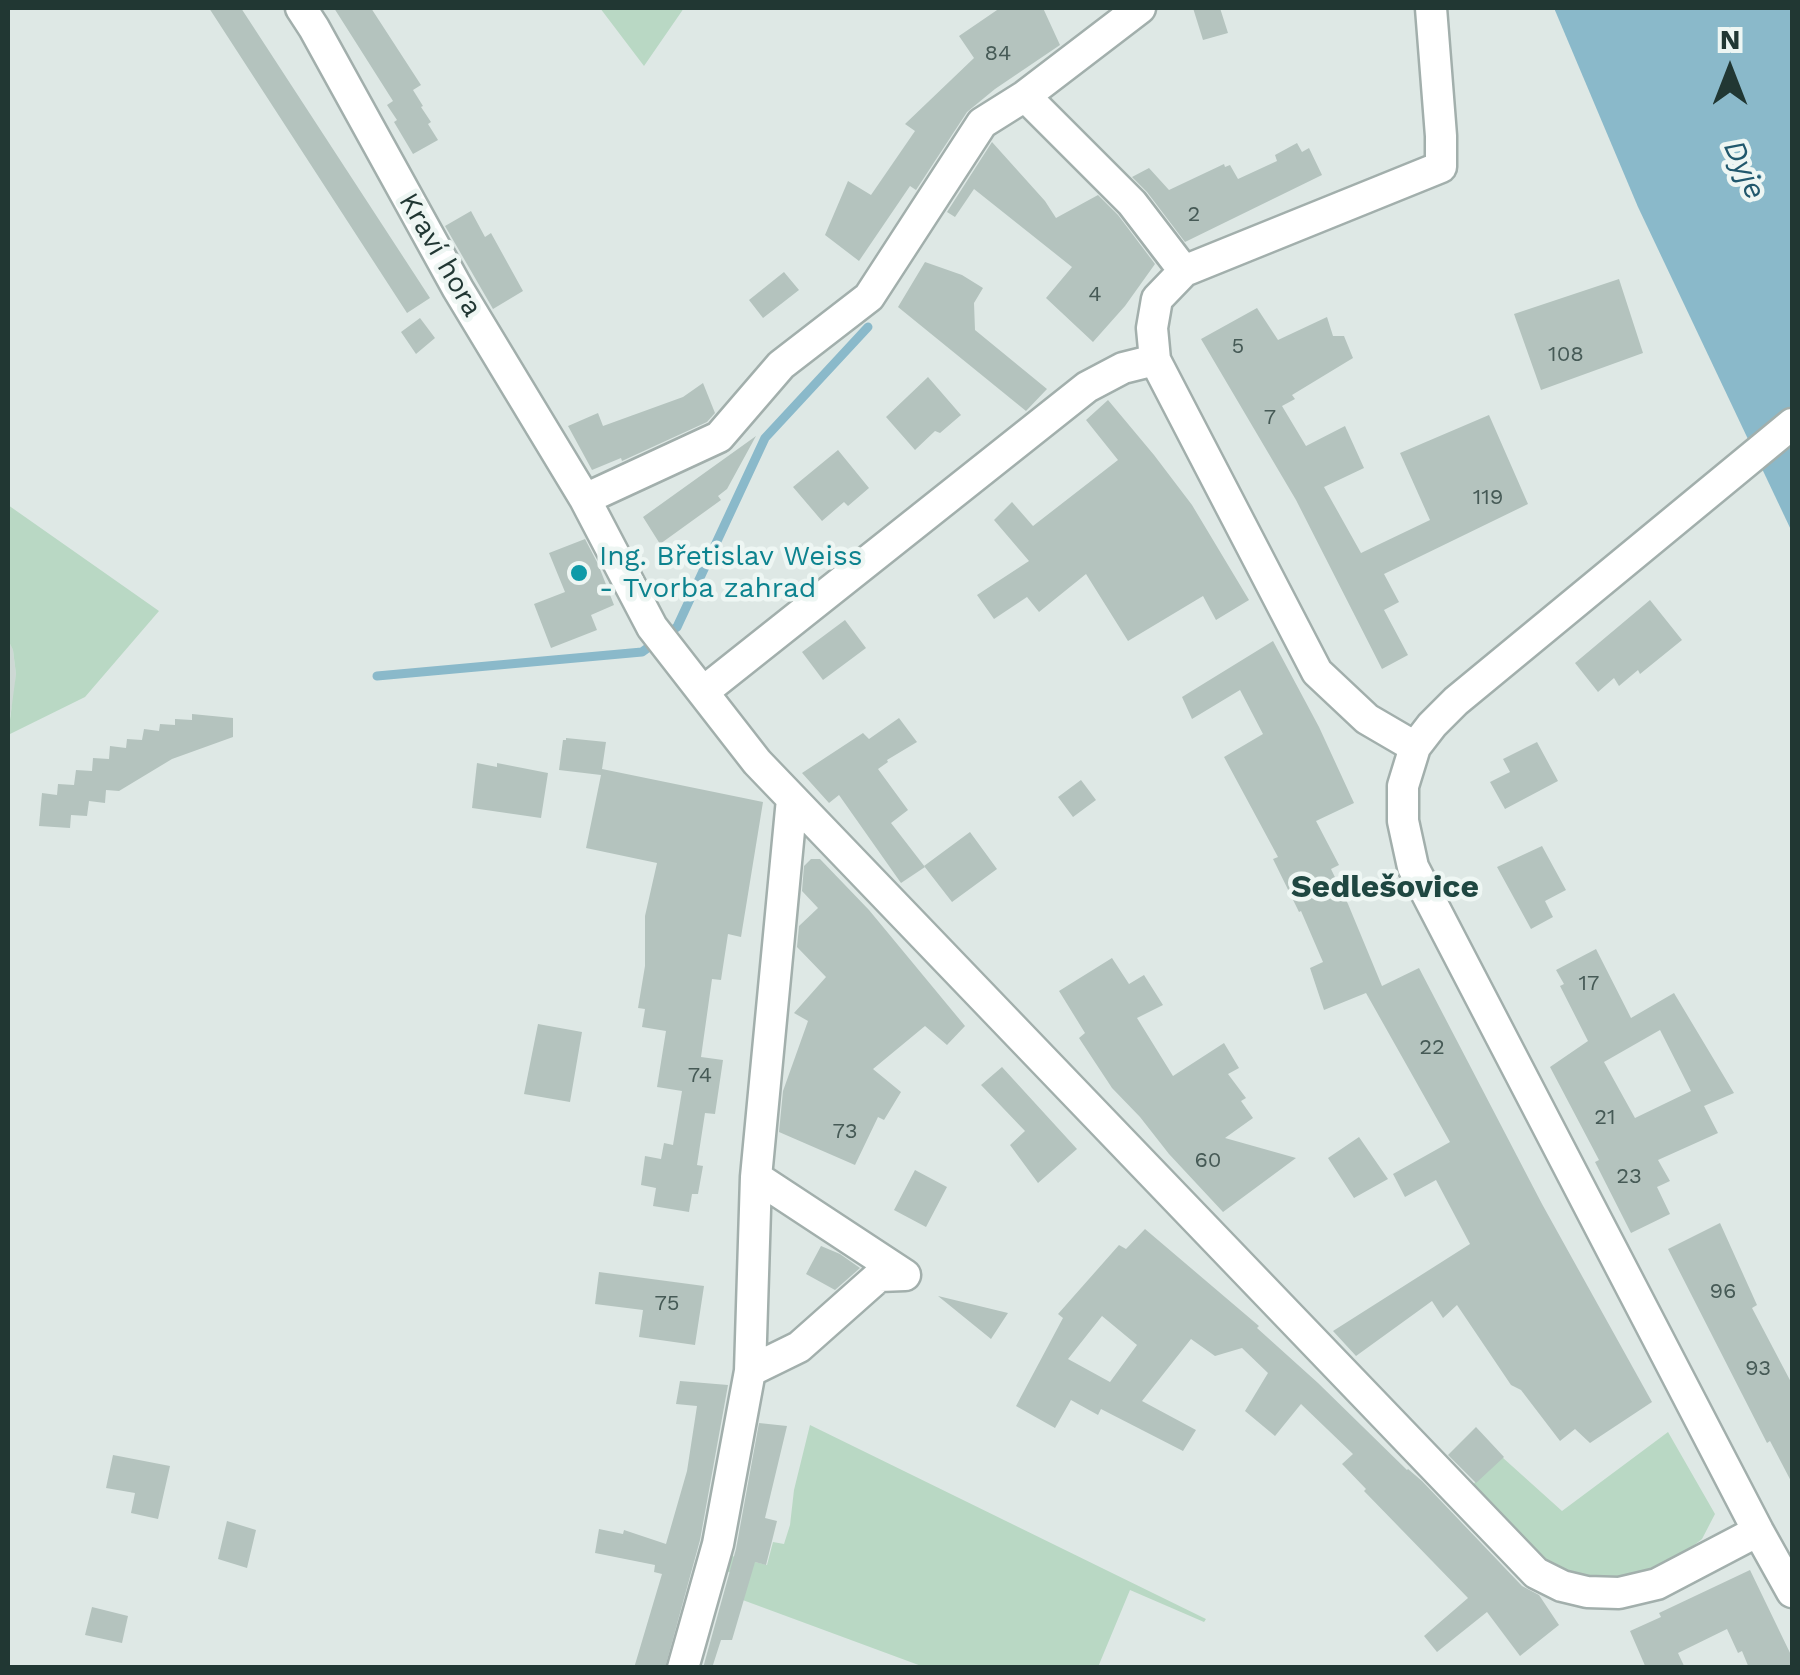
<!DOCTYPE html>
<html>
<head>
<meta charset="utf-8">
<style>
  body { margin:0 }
  #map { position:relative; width:1800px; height:1675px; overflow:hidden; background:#dee8e5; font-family:"Work Sans",sans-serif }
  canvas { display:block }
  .frame { position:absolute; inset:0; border:10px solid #213733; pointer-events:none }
  .north { position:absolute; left:1680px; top:20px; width:100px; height:100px; -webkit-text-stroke:8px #eef6f3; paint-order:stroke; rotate:0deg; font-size:28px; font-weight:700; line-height:40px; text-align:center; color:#213733 }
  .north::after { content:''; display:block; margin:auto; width:35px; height:45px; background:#213733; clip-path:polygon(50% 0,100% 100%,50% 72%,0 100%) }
</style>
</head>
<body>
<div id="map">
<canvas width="1800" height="1675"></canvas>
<div class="frame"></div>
<div class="north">N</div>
</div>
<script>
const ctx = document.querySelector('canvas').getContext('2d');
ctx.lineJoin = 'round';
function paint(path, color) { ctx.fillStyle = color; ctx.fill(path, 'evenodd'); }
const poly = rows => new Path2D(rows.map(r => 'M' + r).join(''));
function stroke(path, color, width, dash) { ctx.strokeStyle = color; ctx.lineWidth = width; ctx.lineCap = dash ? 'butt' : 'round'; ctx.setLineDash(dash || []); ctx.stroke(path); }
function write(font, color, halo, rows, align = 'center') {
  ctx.font = font + ' "Work Sans",sans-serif'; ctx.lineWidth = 9; ctx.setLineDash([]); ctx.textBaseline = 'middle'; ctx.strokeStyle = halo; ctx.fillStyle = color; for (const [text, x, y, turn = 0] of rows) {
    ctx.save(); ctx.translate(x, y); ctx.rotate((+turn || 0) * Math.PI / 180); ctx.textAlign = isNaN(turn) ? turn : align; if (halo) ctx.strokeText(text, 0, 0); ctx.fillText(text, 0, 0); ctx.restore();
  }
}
const built = poly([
  [8,640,13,650,16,674,15,692,8,726]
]);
const green = poly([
  [600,8,684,8,644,66],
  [8,505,159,611,85,697,8,735,16,674,13,650,8,640],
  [810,1425,1206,1619,1204,1622,1130,1590,1098,1667,924,1667,740,1599,743,1577,723,1570,724,1554,767,1565,773,1542,784,1544,790,1525,794,1490],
  [1668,1432,1715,1514,1702,1539,1666,1567,1594,1584,1545,1564,1470,1487,1502,1457,1562,1511]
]);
const water = poly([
  [1554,8,1792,8,1792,532,1638,207]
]);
const stream = poly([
  [377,676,642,652,677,627,765,438,868,327]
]);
const building = poly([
  [209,8,241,8,430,298,407,313],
  [334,8,371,8,421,85,413,90,423,106,421,107,431,122,428,124,438,140,413,154,394,122,397,120,387,105,393,101],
  [1000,8,1043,8,1060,45,995,89,967,112,916,190,910,186,859,261,825,235,848,181,871,195,915,131,905,124,974,58,959,36],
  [1193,8,1220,8,1228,33,1203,40],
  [992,142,1045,201,1056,218,1098,195,1118,215,1155,264,1125,306,1093,342,1046,298,1072,267,974,189,955,217,947,212],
  [1297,143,1302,152,1309,148,1322,175,1185,242,1147,192,1132,177,1149,168,1169,190,1224,164,1225,167,1230,165,1238,179,1277,161,1275,155],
  [471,211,485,237,491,233,523,291,493,309,445,226],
  [925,262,962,275,983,288,974,303,975,330,1047,389,1026,411,898,307],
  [784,272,799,290,763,318,749,300],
  [1619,279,1643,353,1541,390,1514,314],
  [1257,308,1278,340,1327,317,1333,336,1344,336,1353,358,1292,395,1295,399,1282,406,1306,446,1345,426,1364,468,1324,487,1361,553,1430,520,1400,453,1489,415,1528,504,1384,574,1399,602,1384,610,1408,655,1382,669,1296,500,1201,339],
  [420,318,435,338,416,354,401,332],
  [928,377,961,415,940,433,935,431,915,450,886,417],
  [703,383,715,413,707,422,622,461,621,458,592,470,568,426,598,413,603,426,683,397],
  [1108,400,1154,455,1192,505,1249,600,1216,620,1203,596,1128,641,1086,574,1039,612,1027,597,994,619,977,595,1029,561,994,520,1012,502,1033,526,1118,460,1086,420],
  [756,436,727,489,718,496,721,500,660,544,643,517],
  [838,450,869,488,848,506,844,502,822,521,793,487],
  [585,539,598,564,614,605,591,615,597,630,551,648,534,604,565,592,549,553],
  [1650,600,1682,640,1640,674,1638,670,1619,686,1614,678,1598,692,1575,663],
  [845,620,866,648,823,680,802,652],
  [1273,641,1319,727,1354,803,1316,821,1339,865,1331,869,1348,904,1382,986,1419,968,1542,1204,1652,1402,1590,1443,1575,1429,1560,1441,1521,1390,1511,1385,1457,1305,1443,1318,1432,1301,1356,1356,1333,1331,1470,1244,1436,1180,1405,1197,1393,1174,1450,1142,1366,993,1324,1010,1310,968,1323,962,1301,911,1299,912,1273,859,1278,857,1224,757,1263,734,1240,690,1192,719,1182,697],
  [192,714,233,718,233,737,172,759,119,791,106,790,105,803,89,801,87,816,71,815,70,828,39,826,42,793,57,795,58,784,74,785,76,770,92,771,93,758,109,759,110,746,126,748,127,739,142,740,144,729,159,731,160,724,175,725,175,719,192,720],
  [899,718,917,742,887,760,888,762,878,769,908,810,891,823,925,867,901,883,839,795,829,803,802,773,863,733,869,739],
  [566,738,606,742,602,769,763,802,741,937,728,934,721,980,712,979,701,1057,723,1060,715,1114,705,1113,697,1165,703,1166,698,1194,692,1194,689,1212,653,1206,656,1188,641,1185,645,1156,661,1159,664,1143,673,1145,682,1091,657,1087,666,1031,642,1027,645,1009,638,1008,645,966,645,916,657,863,586,848,601,775,559,770,563,740,566,740],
  [1537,742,1558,781,1505,809,1490,782,1510,772,1503,759],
  [477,763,497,767,497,763,548,773,541,818,472,808],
  [1081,780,1096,800,1073,817,1058,797],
  [970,832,997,869,952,902,924,866],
  [1542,846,1566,890,1545,901,1553,917,1531,929,1497,867],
  [811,859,820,859,869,910,965,1026,947,1045,925,1026,873,1069,901,1092,884,1120,878,1117,855,1165,779,1132,783,1091,808,1021,794,1013,826,977,797,947,799,926,818,908,802,891,804,866],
  [1596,949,1631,1018,1674,993,1734,1093,1704,1106,1718,1133,1658,1160,1670,1181,1657,1187,1670,1214,1631,1233,1595,1162,1599,1160,1550,1067,1588,1041,1560,986,1564,984,1556,970],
  [1660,1030,1691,1091,1635,1118,1604,1062],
  [1112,958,1129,984,1144,975,1163,1005,1137,1018,1173,1076,1224,1043,1239,1068,1228,1074,1246,1098,1241,1101,1253,1118,1225,1138,1296,1158,1223,1212,1169,1154,1140,1117,1112,1088,1079,1038,1085,1033,1059,991],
  [538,1024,582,1032,570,1102,524,1094],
  [1002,1067,1077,1149,1038,1183,1010,1145,1025,1131,981,1085],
  [1359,1137,1388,1179,1354,1198,1328,1158],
  [915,1170,947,1187,926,1227,894,1210],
  [1720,1223,1757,1305,1752,1308,1792,1384,1792,1483,1770,1441,1767,1443,1668,1249],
  [1145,1229,1259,1326,1257,1328,1318,1383,1407,1470,1408,1469,1422,1481,1522,1586,1539,1595,1559,1625,1520,1656,1487,1612,1437,1652,1424,1636,1468,1598,1364,1491,1366,1489,1342,1464,1353,1454,1301,1404,1275,1436,1245,1411,1268,1373,1242,1348,1215,1356,1191,1339,1142,1401,1196,1430,1183,1451,1101,1409,1098,1415,1071,1400,1055,1428,1016,1406,1063,1318,1058,1314,1119,1245,1126,1249],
  [1102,1316,1137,1345,1110,1382,1068,1359],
  [821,1246,840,1254,860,1268,835,1290,806,1274],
  [599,1272,704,1286,695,1345,639,1337,643,1310,595,1304],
  [938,1296,1008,1313,991,1339],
  [680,1381,728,1385,700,1540,665,1668,634,1668,662,1574,654,1572,655,1565,595,1553,599,1529,623,1534,624,1530,666,1544,687,1471,697,1406,676,1404],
  [759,1423,787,1426,765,1518,777,1521,766,1565,755,1562,732,1640,721,1640,712,1668,703,1668,736,1549],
  [1476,1427,1504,1457,1476,1483,1448,1455],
  [113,1455,170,1466,158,1519,131,1513,135,1493,106,1488],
  [227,1521,256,1530,247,1568,218,1559],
  [1750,1570,1792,1657,1792,1668,1749,1668,1742,1651,1738,1653,1727,1629,1678,1653,1685,1668,1646,1668,1630,1631,1661,1617,1659,1613],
  [92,1607,128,1616,122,1643,85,1635]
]);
const minor = poly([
  [301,8,314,28,458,289,585,499,652,627,757,762,1536,1573,1562,1586,1587,1592,1619,1593,1657,1584,1758,1531],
  [1025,96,1132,203,1184,271],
  [1792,424,1456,701,1432,725,1415,747,1403,786,1403,821,1413,867,1758,1531,1792,1592],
  [585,499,719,437,781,365,869,297,982,123,1025,96,1140,8],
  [703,692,1087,387,1123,368,1155,360],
  [1415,747,1367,719,1317,672,1155,360,1152,328,1157,299,1184,271,1441,167,1441,136,1431,8],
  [750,1371,799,1347,879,1276,905,1275,756,1177],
  [683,1668,718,1544,750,1371,756,1177,792,799]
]);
const markers = [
  [579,573,10,"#0f9aa8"]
];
const numberNames = [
  ["84",998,54],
  ["2",1194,215],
  ["4",1095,295],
  ["5",1238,347],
  ["108",1566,355],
  ["7",1270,418],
  ["119",1488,498],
  ["17",1589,984],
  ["22",1432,1048],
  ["74",700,1076],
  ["21",1605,1118],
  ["73",845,1132],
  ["60",1208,1161],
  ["23",1629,1177],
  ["96",1723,1292],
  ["75",667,1304],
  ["93",1758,1369]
];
const streetNames = [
  ["Kraví hora",440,255,60]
];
const cultureNames = [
  ["Ing. Břetislav Weiss",599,557],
  ["- Tvorba zahrad",599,589]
];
const waterNames = [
  ["Dyje",1744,170,66]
];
const quarterNames = [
  ["Sedlešovice",1385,888]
];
paint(built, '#cdd8d4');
paint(green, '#b9d8c4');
paint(water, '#8ab9ca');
stroke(stream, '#8ab9ca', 9);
paint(building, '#b4c3be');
stroke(minor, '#a2afac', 35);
stroke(minor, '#fff', 30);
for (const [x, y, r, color] of markers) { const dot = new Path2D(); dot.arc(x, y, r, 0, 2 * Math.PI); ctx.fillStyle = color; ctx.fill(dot); stroke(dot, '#eef6f3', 4); }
write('22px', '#465a56', null, numberNames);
write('28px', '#213733', '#eef6f3', streetNames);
write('28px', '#0d838f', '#eef6f3', cultureNames, 'left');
write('italic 30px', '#21586d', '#eef6f3', waterNames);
write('bold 32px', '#1f4741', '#eef6f3', quarterNames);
</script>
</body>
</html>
